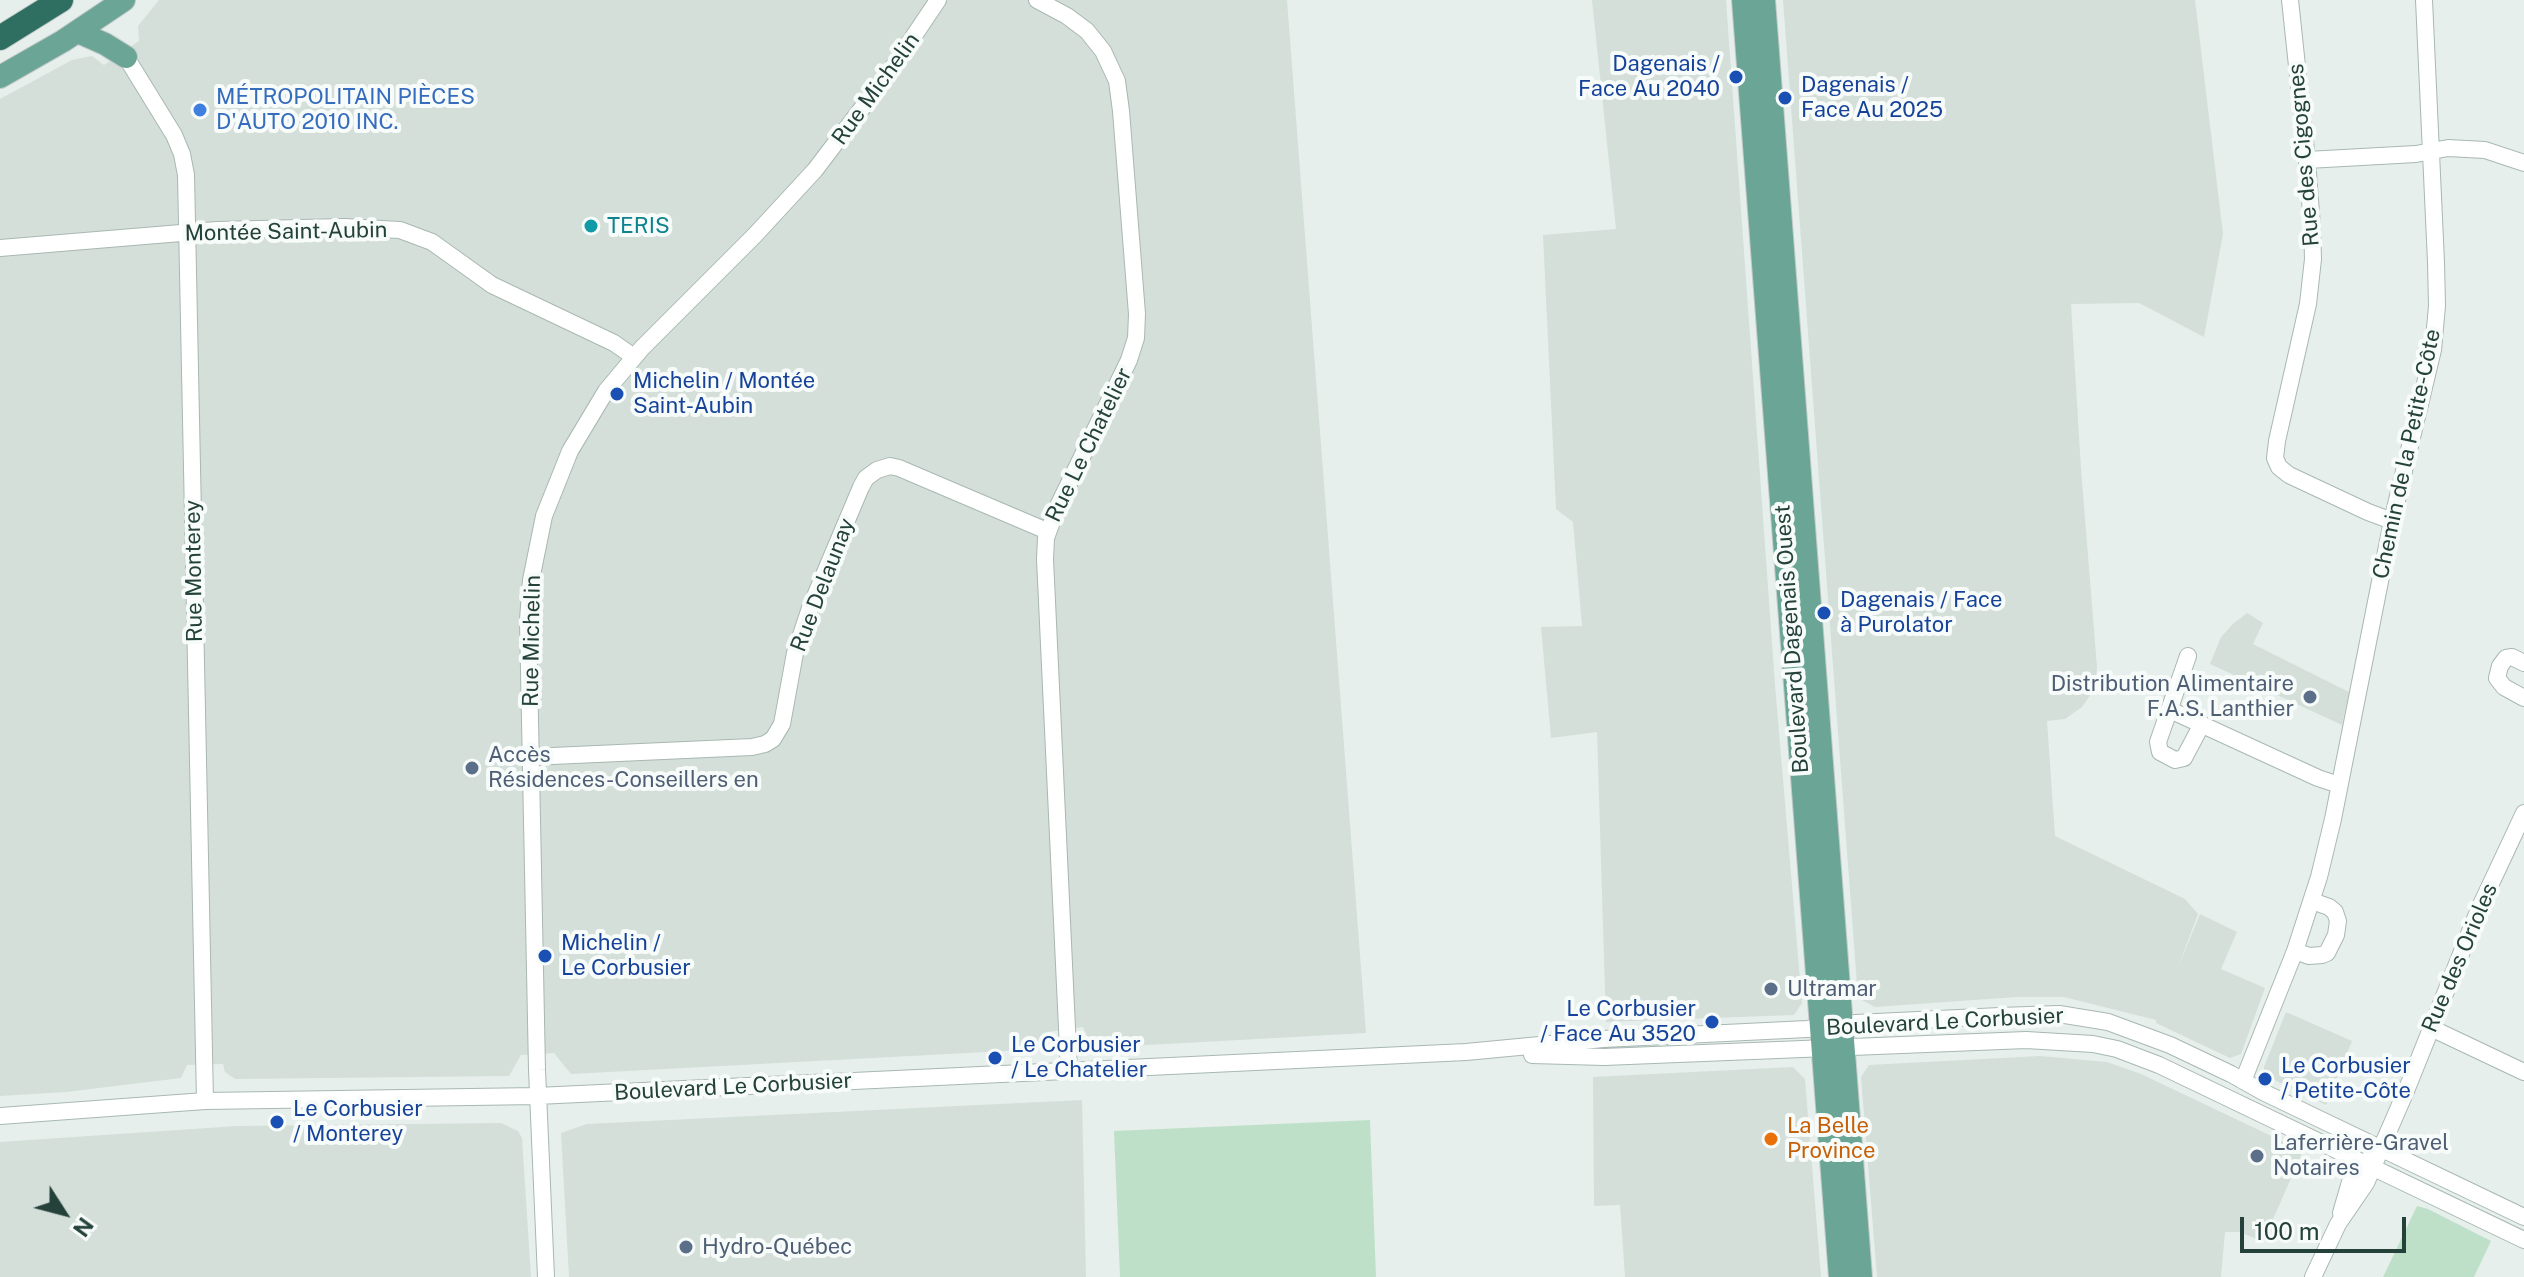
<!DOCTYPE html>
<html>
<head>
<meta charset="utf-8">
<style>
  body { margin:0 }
  #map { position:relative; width:2524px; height:1277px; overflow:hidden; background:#e6efeb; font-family:"Public Sans",sans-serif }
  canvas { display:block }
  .north { position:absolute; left:24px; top:1173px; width:80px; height:80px; -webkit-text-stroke:6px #f7fbf9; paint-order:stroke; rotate:126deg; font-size:22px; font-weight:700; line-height:32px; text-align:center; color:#24423a }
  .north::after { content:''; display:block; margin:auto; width:28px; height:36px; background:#24423a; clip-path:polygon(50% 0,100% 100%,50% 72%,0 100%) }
  .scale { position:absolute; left:2240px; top:1217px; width:166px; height:36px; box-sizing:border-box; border:4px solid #24423a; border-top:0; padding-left:10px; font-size:24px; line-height:28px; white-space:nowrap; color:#24423a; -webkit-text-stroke:6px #f7fbf9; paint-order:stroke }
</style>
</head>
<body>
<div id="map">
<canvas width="2524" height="1277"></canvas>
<div class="north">N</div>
<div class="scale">100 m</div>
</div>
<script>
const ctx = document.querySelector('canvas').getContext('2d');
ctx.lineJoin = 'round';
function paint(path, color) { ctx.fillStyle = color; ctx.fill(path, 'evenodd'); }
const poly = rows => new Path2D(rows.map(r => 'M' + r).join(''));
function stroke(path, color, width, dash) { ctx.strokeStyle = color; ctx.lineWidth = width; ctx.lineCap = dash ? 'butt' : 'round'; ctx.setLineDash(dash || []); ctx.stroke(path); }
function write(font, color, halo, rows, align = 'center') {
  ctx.font = font + ' "Public Sans",sans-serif'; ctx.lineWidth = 8; ctx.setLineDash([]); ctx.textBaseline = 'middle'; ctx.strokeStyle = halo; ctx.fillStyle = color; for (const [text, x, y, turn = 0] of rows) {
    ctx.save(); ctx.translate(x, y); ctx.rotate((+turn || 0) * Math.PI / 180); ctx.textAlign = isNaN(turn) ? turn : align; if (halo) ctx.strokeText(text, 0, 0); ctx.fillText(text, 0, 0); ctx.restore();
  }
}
const built = poly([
  [159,0,1287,0,1366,1033,1093,1048,1083,1027,1048,1032,1042,1049,571,1074,554,1053,521,1055,509,1076,235,1079,225,1072,223,1064,187,1065,181,1078,66,1092,0,1096,0,99,72,60,92,56,104,65,139,41,138,26],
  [1592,0,1726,0,1775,685,1802,1003,1794,1015,1606,1022,1597,732,1551,738,1541,627,1582,626,1573,522,1556,509,1543,235,1616,229],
  [1783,0,2195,0,2223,234,2204,337,2139,303,2071,304,2081,469,2097,667,2095,688,2082,707,2065,719,2047,721,2055,836,2185,899,2198,914,2177,970,2200,914,2237,932,2221,969,2265,988,2241,1054,2230,1058,2156,1023,2156,1020,2064,997,2017,997,1875,1007,1858,998],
  [2247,613,2263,623,2253,644,2349,692,2342,725,2210,664,2221,637,2233,624],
  [2286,1012,2352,1041,2326,1105,2264,1075,2264,1067],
  [2040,1056,2107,1062,2141,1074,2303,1151,2263,1242,2240,1232,2225,1232,2221,1277,1877,1277,1861,1077,1869,1065],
  [1793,1067,1805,1079,1821,1277,1625,1277,1620,1205,1594,1206,1593,1077],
  [1082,1100,1086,1277,569,1277,561,1133,587,1124],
  [501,1123,518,1131,522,1138,531,1277,0,1277,0,1142,237,1126]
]);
const green = poly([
  [1370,1120,1376,1277,1120,1277,1114,1131],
  [2417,1206,2428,1209,2491,1241,2474,1277,2383,1277]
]);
const minor = poly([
  [1037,0,1067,16,1087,31,1103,51,1117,81,1121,111,1137,314,1136,338,1129,360,1057,508,1046,538,1045,559,1069,1071],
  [2290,0,2307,160,2312,226,2313,259,2308,304,2277,441,2275,458,2279,467,2289,475,2368,512,2392,521],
  [126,57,174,135,182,154,186,175,205,1101],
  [2307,160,2416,154,2448,148,2485,150,2524,163],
  [0,248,217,230,344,227,400,230,432,242,492,285,614,343,634,357],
  [2188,656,2158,742,2160,752,2175,760,2184,758,2202,724],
  [2524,663,2512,657,2506,658,2500,666,2497,678,2504,687,2524,698],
  [2170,710,2318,778,2339,785],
  [530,757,752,747,765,744,773,739,782,724,795,653,810,608,861,487,866,478,877,470,890,466,899,468,1047,531],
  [2295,951,2309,956,2322,955,2327,953,2336,935,2338,921,2335,912,2329,907,2312,901],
  [2431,1028,2524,1072],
  [1532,1055,1604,1057,2026,1040,2093,1044,2117,1049,2159,1065,2524,1240],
  [2243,1081,2295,951,2319,877,2333,819,2392,521,2433,350,2437,306,2436,262,2424,0],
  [0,1116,205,1101,537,1096,1466,1052,1603,1039,1807,1029,1856,1023,2000,1016,2059,1014,2108,1022,2170,1045,2231,1074,2263,1092,2524,1217],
  [2341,1213,2352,1175,2370,1158],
  [546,1277,537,1070,528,620,531,580,544,516,570,451,606,391,642,348,755,235,815,170,891,70,938,0],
  [2313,1277,2338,1224,2366,1183,2406,1091,2479,909,2524,813]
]);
const major = poly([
  [1743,0,1840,1277],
  [1764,0,1861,1277],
  [78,32,105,44,126,57],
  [0,77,63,41,124,0]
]);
const highway = poly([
  [0,38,61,0]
]);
const markers = [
  [1736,77,8,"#1a4fb4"],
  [1785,98,8,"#1a4fb4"],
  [200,110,8,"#3f7fe0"],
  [591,226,8,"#0f9aa8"],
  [617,394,8,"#1a4fb4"],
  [1824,613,8,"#1a4fb4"],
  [2310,697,8,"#5c6f8a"],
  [472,768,8,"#5c6f8a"],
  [545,956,8,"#1a4fb4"],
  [1771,989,8,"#5c6f8a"],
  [1712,1022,8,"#1a4fb4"],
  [995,1058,8,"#1a4fb4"],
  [2265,1079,8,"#1a4fb4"],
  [277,1122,8,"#1a4fb4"],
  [1771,1139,8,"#e8710a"],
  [2257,1156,8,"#5c6f8a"],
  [686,1247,8,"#5c6f8a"]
];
const transitNames = [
  ["Dagenais /",1720,64,"right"],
  ["Face Au 2040",1720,89,"right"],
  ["Dagenais /",1801,85],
  ["Face Au 2025",1801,110],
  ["Michelin / Montée",633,381],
  ["Saint-Aubin",633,406],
  ["Dagenais / Face",1840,600],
  ["à Purolator",1840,625],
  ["Michelin /",561,943],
  ["Le Corbusier",561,968],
  ["Le Corbusier",1696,1009,"right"],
  ["/ Face Au 3520",1696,1034,"right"],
  ["Le Corbusier",1011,1045],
  ["/ Le Chatelier",1011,1070],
  ["Le Corbusier",2281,1066],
  ["/ Petite-Côte",2281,1091],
  ["Le Corbusier",293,1109],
  ["/ Monterey",293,1134]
];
const streetNames = [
  ["Rue Michelin",876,89,-54],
  ["Rue des Cigognes",2304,155,-95],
  ["Montée Saint-Aubin",286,232,-1],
  ["Rue Le Chatelier",1089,445,-64],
  ["Chemin de la Petite-Côte",2407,454,-78],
  ["Rue Monterey",194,571,-91],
  ["Rue Delaunay",823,585,-69],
  ["Boulevard Dagenais Ouest",1792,639,-94],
  ["Rue Michelin",532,641,-89],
  ["Rue des Orioles",2460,958,-67],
  ["Boulevard Le Corbusier",1945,1022,-3],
  ["Boulevard Le Corbusier",733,1087,-3]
];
const shopNames = [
  ["MÉTROPOLITAIN PIÈCES",216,97],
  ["D'AUTO 2010 INC.",216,122]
];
const cultureNames = [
  ["TERIS",607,226]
];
const serviceNames = [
  ["Distribution Alimentaire",2294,684,"right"],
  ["F.A.S. Lanthier",2294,709,"right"],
  ["Accès",488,755],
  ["Résidences-Conseillers en",488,780],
  ["Ultramar",1787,989],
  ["Laferrière-Gravel",2273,1143],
  ["Notaires",2273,1168],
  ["Hydro-Québec",702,1247]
];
const foodNames = [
  ["La Belle",1787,1126],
  ["Province",1787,1151]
];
paint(built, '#d4dfda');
paint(green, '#bfe0c8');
stroke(minor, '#a8b8b2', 18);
stroke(major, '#c2cac8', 24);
stroke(highway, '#c2cac8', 26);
stroke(minor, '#fff', 16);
stroke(major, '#6aa596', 22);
stroke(highway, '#2f6f62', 24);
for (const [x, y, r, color] of markers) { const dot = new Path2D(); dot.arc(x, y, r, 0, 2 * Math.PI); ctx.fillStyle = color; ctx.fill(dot); stroke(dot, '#f7fbf9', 3); }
write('22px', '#164399', '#f7fbf9', transitNames, 'left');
write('22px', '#24423a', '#f7fbf9', streetNames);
write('22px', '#366cbe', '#f7fbf9', shopNames, 'left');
write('22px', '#0d838f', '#f7fbf9', cultureNames, 'left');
write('22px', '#4e5e75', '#f7fbf9', serviceNames, 'left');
write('22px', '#c56008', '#f7fbf9', foodNames, 'left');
</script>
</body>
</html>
